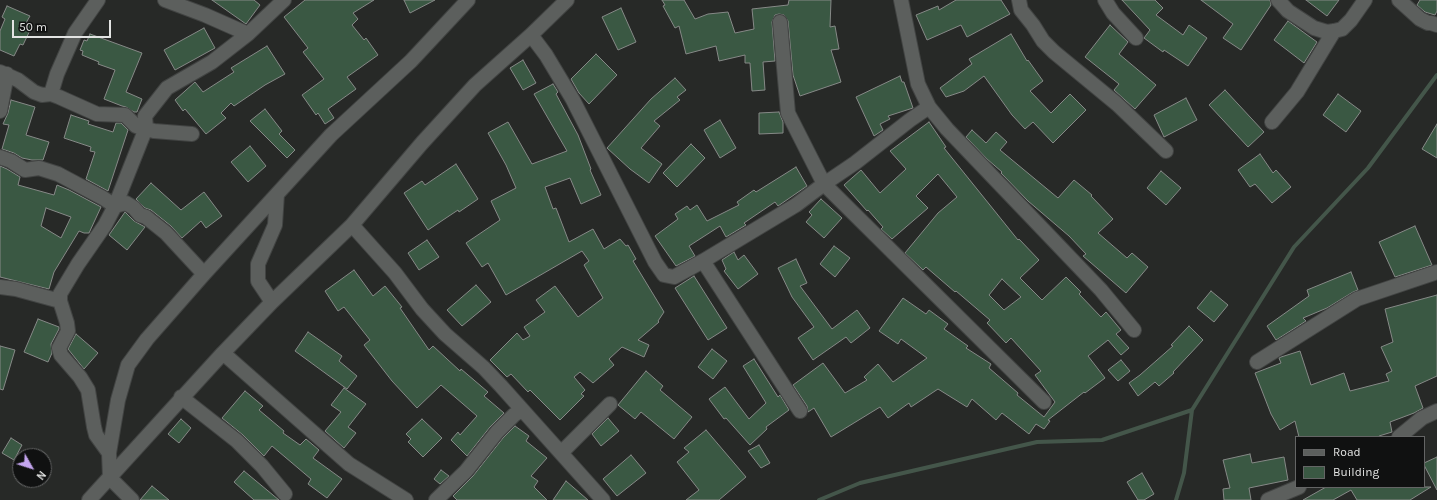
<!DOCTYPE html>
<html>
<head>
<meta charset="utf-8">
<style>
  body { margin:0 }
  #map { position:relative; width:1437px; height:500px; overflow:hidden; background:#272927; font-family:Karla,sans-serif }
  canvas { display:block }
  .legend { position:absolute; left:1295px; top:436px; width:130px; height:52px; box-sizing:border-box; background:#101111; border:1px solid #646565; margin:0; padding:5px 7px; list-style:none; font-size:12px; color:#e3e4e3 }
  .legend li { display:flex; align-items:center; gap:8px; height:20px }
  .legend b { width:20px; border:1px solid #646565 }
  .north { position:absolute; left:12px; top:448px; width:40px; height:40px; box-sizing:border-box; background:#101111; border:1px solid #646565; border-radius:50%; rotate:129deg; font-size:11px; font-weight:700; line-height:16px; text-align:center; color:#e3e4e3 }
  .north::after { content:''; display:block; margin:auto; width:14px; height:18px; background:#c5a6f0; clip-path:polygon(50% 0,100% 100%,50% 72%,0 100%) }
  .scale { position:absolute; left:12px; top:20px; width:99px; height:18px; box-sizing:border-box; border:2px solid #e3e4e3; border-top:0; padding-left:5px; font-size:12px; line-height:14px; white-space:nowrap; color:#e3e4e3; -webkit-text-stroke:3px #101111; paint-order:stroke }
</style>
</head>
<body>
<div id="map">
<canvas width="1437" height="500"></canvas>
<ul class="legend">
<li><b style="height:5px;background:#5c5f5d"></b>Road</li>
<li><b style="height:11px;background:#3a5843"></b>Building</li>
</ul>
<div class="north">N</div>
<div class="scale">50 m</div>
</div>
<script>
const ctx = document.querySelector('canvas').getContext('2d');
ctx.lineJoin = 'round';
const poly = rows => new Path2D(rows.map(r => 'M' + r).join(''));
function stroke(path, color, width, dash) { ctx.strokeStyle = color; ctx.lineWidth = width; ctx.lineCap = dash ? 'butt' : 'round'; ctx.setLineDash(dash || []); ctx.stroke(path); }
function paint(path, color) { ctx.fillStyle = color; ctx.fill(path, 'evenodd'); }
const stream = poly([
  [819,500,860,483,1037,442,1102,440,1192,410],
  [1176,500,1184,473,1192,410,1294,247,1368,168,1437,75]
]);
const building = poly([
  [212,0,254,0,260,5,246,24,212,0],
  [305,0,374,0,353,13,358,19,352,25,364,40,366,38,378,55,347,77,356,89,328,109,334,118,325,124,318,113,316,115,302,95,324,79,303,52,308,48,284,17,305,0],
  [404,0,435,0,410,13,404,0],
  [662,0,684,0,695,19,708,14,728,12,735,33,754,29,752,9,788,5,789,0,831,0,830,27,835,26,839,49,831,50,841,82,800,96,793,75,788,21,784,15,779,14,775,15,772,22,775,61,763,62,765,90,752,91,750,63,745,63,745,55,719,61,716,46,686,54,679,26,675,28,663,6,665,5,662,0],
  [956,0,1001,0,1010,14,967,37,961,25,927,40,916,15,938,6,939,10,956,0],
  [1122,0,1155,0,1163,8,1156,15,1183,35,1189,25,1207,38,1188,66,1164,50,1163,52,1144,38,1150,30,1122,0],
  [1201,0,1270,0,1271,5,1241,50,1223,38,1233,24,1201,0],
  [1306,0,1339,0,1327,16,1306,0],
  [1420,0,1437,0,1437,11,1435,15,1425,12,1417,5,1420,0],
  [7,6,30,16,26,23,32,26,23,45,20,44,14,56,0,50,0,31,5,19,2,17,7,6],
  [621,8,636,42,618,50,602,17,621,8],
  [1288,21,1317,42,1304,63,1274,40,1288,21],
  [1110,25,1128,42,1119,54,1156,85,1135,109,1114,90,1119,84,1085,57,1110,25],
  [204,28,215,48,175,70,164,50,204,28],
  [90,34,142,53,126,92,142,99,137,112,134,112,126,107,122,106,104,99,115,70,98,64,99,62,82,55,83,51,80,50,84,40,87,41,90,34],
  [1011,34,1027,61,1028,60,1043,81,1030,91,1051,113,1070,94,1086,110,1053,143,1033,122,1025,129,1012,115,984,76,964,91,946,97,940,88,972,64,969,59,1011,34],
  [267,46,285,74,265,85,234,106,231,103,221,113,226,118,206,134,185,109,183,111,175,100,195,82,203,92,234,72,231,68,267,46],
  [596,54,617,75,589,104,579,93,571,79,596,54],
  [523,60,536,83,523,90,510,68,523,60],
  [900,76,902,82,904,82,913,108,888,116,890,119,880,124,883,130,874,136,856,97,900,76],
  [675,78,686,90,677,97,680,100,654,121,660,126,641,148,662,164,649,183,630,169,607,148,651,99,675,78],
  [553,84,558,92,556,94,578,135,591,169,590,170,601,195,581,204,570,178,545,187,553,209,556,208,569,242,593,229,604,249,620,239,626,246,628,245,636,259,633,261,664,312,658,321,659,322,638,340,649,345,644,357,622,347,609,359,614,365,593,383,580,372,574,377,585,390,581,394,584,396,560,420,530,390,528,392,511,374,507,377,490,360,517,333,523,340,530,336,524,327,545,312,536,300,555,286,578,317,603,298,584,265,589,261,582,251,506,295,488,263,482,267,466,243,500,220,491,201,516,188,506,165,488,133,508,122,532,164,567,151,534,94,553,84],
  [1225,90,1264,132,1248,147,1209,105,1225,90],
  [1338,94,1361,111,1346,132,1323,115,1338,94],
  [1186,98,1197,120,1164,137,1154,115,1186,98],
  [11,100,35,107,26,135,49,142,43,160,32,160,22,158,14,153,2,149,9,125,3,124,8,113,11,100],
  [265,109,282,131,279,134,295,150,287,158,250,121,265,109],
  [779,112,783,122,783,133,759,134,759,113,779,112],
  [71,115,89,121,88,124,113,132,116,123,121,123,128,130,108,191,86,179,95,152,90,151,91,147,64,138,71,115],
  [720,120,736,148,720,158,704,130,720,120],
  [929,122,946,147,944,148,1018,240,1019,239,1039,260,1020,278,1042,300,1066,277,1081,292,1079,294,1101,317,1106,312,1121,330,1116,334,1129,348,1121,355,1108,340,1088,356,1105,378,1085,393,1084,392,1048,420,1050,421,1044,429,1036,424,1029,434,1002,413,996,420,972,399,967,407,938,389,911,407,909,403,888,418,880,407,831,437,814,408,808,412,807,406,793,385,823,363,845,393,867,380,864,377,878,364,893,382,927,358,901,339,898,344,879,331,903,298,926,314,929,310,948,324,944,329,968,346,966,348,991,364,989,368,1018,393,1017,395,1044,417,1055,402,1035,375,1041,371,1011,338,1006,343,987,323,990,320,956,291,955,292,926,267,923,270,905,253,938,213,957,197,938,174,916,196,928,208,892,239,881,229,883,227,868,210,867,211,844,185,861,170,880,193,906,169,890,151,929,122],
  [1002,279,1021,297,1004,310,989,295,1002,279],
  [1437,124,1437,158,1422,149,1437,124],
  [972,130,986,143,996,132,1007,142,1000,150,1058,198,1074,180,1092,195,1091,196,1113,219,1098,233,1127,258,1132,253,1148,267,1126,293,1083,256,1086,254,1069,236,1028,201,1001,173,1002,172,987,159,966,137,972,130],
  [691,144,705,158,677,187,663,173,691,144],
  [250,146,266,166,248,182,231,162,250,146],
  [1260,154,1273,173,1276,170,1291,187,1272,203,1255,184,1250,187,1238,170,1260,154],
  [456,164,478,199,459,212,458,210,428,230,404,193,422,181,425,185,456,164],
  [0,166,7,169,20,177,18,185,54,195,57,185,69,190,101,207,89,233,84,233,79,231,54,272,49,289,0,277,0,166],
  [46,208,71,217,61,238,41,226,46,208],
  [796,167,807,186,778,206,775,202,744,223,746,225,726,237,720,226,689,246,695,256,676,266,655,236,678,219,675,214,687,206,690,210,697,205,707,221,739,205,737,202,754,190,756,192,796,167],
  [1161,171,1181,188,1166,205,1147,188,1161,171],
  [151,183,181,210,204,192,222,216,206,228,201,221,182,238,171,226,151,210,145,208,136,199,151,183],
  [821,199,842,218,824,238,806,222,812,215,809,212,821,199],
  [125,212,134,221,145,227,127,250,109,235,125,212],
  [1415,226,1432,265,1395,277,1379,242,1415,226],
  [427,240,439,257,419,270,408,253,427,240],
  [834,246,850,258,835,277,820,264,834,246],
  [734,252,738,260,744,255,758,274,738,289,724,271,726,269,722,260,734,252],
  [796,259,807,283,800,286,832,329,857,310,870,328,851,343,846,337,813,360,798,338,814,327,792,297,778,268,796,259],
  [354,270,373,296,385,286,402,307,400,308,429,350,433,346,460,371,461,369,488,392,484,396,504,413,490,427,467,456,451,440,458,432,460,435,477,416,441,385,417,408,392,381,364,345,370,340,344,307,338,311,325,291,354,270],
  [1351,272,1358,290,1353,292,1327,308,1303,318,1306,321,1276,340,1267,326,1309,296,1307,290,1351,272],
  [694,276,727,328,708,340,675,288,694,276],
  [476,285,491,302,462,326,447,310,476,285],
  [1211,291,1228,305,1214,322,1197,308,1211,291],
  [1437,295,1437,376,1415,386,1423,408,1414,413,1390,422,1392,432,1379,436,1379,437,1299,437,1295,421,1280,430,1271,414,1255,373,1281,363,1279,358,1281,357,1300,351,1311,385,1344,373,1350,391,1389,381,1386,374,1392,371,1381,347,1393,342,1385,309,1437,295],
  [38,319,59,327,59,329,51,344,52,353,48,362,24,352,38,319],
  [1189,326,1203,340,1173,372,1174,373,1159,386,1155,382,1138,396,1129,383,1140,375,1173,346,1171,345,1189,326],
  [308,332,342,356,339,361,357,376,347,389,295,351,308,332],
  [76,334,98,353,84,369,68,349,76,334],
  [0,346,15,350,3,390,0,389,0,346],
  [712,349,727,361,713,379,698,367,712,349],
  [754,359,778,397,780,395,789,410,766,427,767,429,750,445,726,418,724,419,709,399,725,387,749,419,766,403,743,366,754,359],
  [1121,360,1130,371,1118,381,1108,370,1121,360],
  [646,371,663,386,660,390,692,417,674,439,641,412,635,419,618,405,646,371],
  [344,388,366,404,348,427,356,433,344,448,325,431,341,412,331,405,344,388],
  [245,391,263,406,259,410,284,431,283,433,300,445,306,439,319,450,313,458,342,479,327,498,308,484,311,479,272,446,264,456,243,435,222,418,245,391],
  [608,418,619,431,601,446,592,434,608,418],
  [181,419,191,428,179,443,168,434,181,419],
  [422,419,442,438,423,457,408,442,411,439,406,434,422,419],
  [515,426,529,436,526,441,547,458,531,476,538,481,534,487,547,500,457,500,453,496,473,476,503,438,515,426],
  [706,430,746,477,719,500,686,500,699,490,677,462,689,452,684,448,706,430],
  [11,438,22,445,14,460,2,453,11,438],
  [759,445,770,463,761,468,748,451,759,445],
  [1250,454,1252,463,1284,457,1288,480,1249,488,1251,500,1224,500,1223,489,1230,488,1223,460,1250,454],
  [631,455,646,473,617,496,603,479,631,455],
  [1437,457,1437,490,1424,465,1424,463,1437,457],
  [441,470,449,476,440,484,434,479,441,470],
  [244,471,279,500,254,500,234,482,244,471],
  [1142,473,1154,494,1144,500,1138,500,1127,482,1142,473],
  [566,481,588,500,553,500,566,481],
  [152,486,169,500,140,500,152,486],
  [1326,487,1431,487,1410,500,1357,500,1351,490,1333,500,1303,500,1326,487]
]);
const street = poly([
  [165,0,205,15,248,34],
  [901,0,918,84,929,107,947,129,1101,290,1134,330],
  [1019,0,1021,10,1033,25,1043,41,1054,52,1117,104,1166,151],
  [1105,0,1113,13,1136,38],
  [1278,0,1288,11,1314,28,1327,32,1334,31,1342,29,1351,20,1365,0],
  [1399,0,1420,19,1428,23,1431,23,1437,25],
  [780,22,788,113,824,184,1044,402],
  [531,35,546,55,573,100,655,262,664,275,674,277,703,261,796,205,824,184,855,163,910,120,929,107],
  [0,72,18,80,34,92,42,95,51,94,59,97,97,114,125,115,136,126,154,131,192,134],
  [51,94,57,74,75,33,98,0],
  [0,111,7,74],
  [1272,122,1297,92,1334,31],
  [0,157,11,161,25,170,39,168,58,174,103,198,115,206,126,203,134,208,140,215,146,217,166,233,204,274],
  [352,225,395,273,422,309,445,334,484,368,501,386,603,500],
  [703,261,800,411],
  [0,287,16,289,60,301],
  [272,302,258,281,258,264,275,225,277,194],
  [223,353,349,464,406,500],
  [1257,362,1357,299,1437,272],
  [181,397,237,441,262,466,285,494],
  [1399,437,1422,418,1437,411],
  [109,453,96,435,94,427,88,390,80,377,61,355,59,348,68,331,67,323,60,301,60,294,78,264,105,225,115,206,146,128,145,116,167,88,212,62,248,34,284,0],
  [561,453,610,404],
  [89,500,223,353,272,302,352,225,422,143,475,85,531,35,567,0],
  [132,500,110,478,109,453,118,400,128,365,147,339,204,274,331,135,411,61,468,0],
  [436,500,466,471,497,432,514,415,521,410],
  [1268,500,1299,487]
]);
stroke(stream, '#44564a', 4);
paint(building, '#3a5843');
stroke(building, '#868987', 1);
stroke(street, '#424443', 16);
stroke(street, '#5c5f5d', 14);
</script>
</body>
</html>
